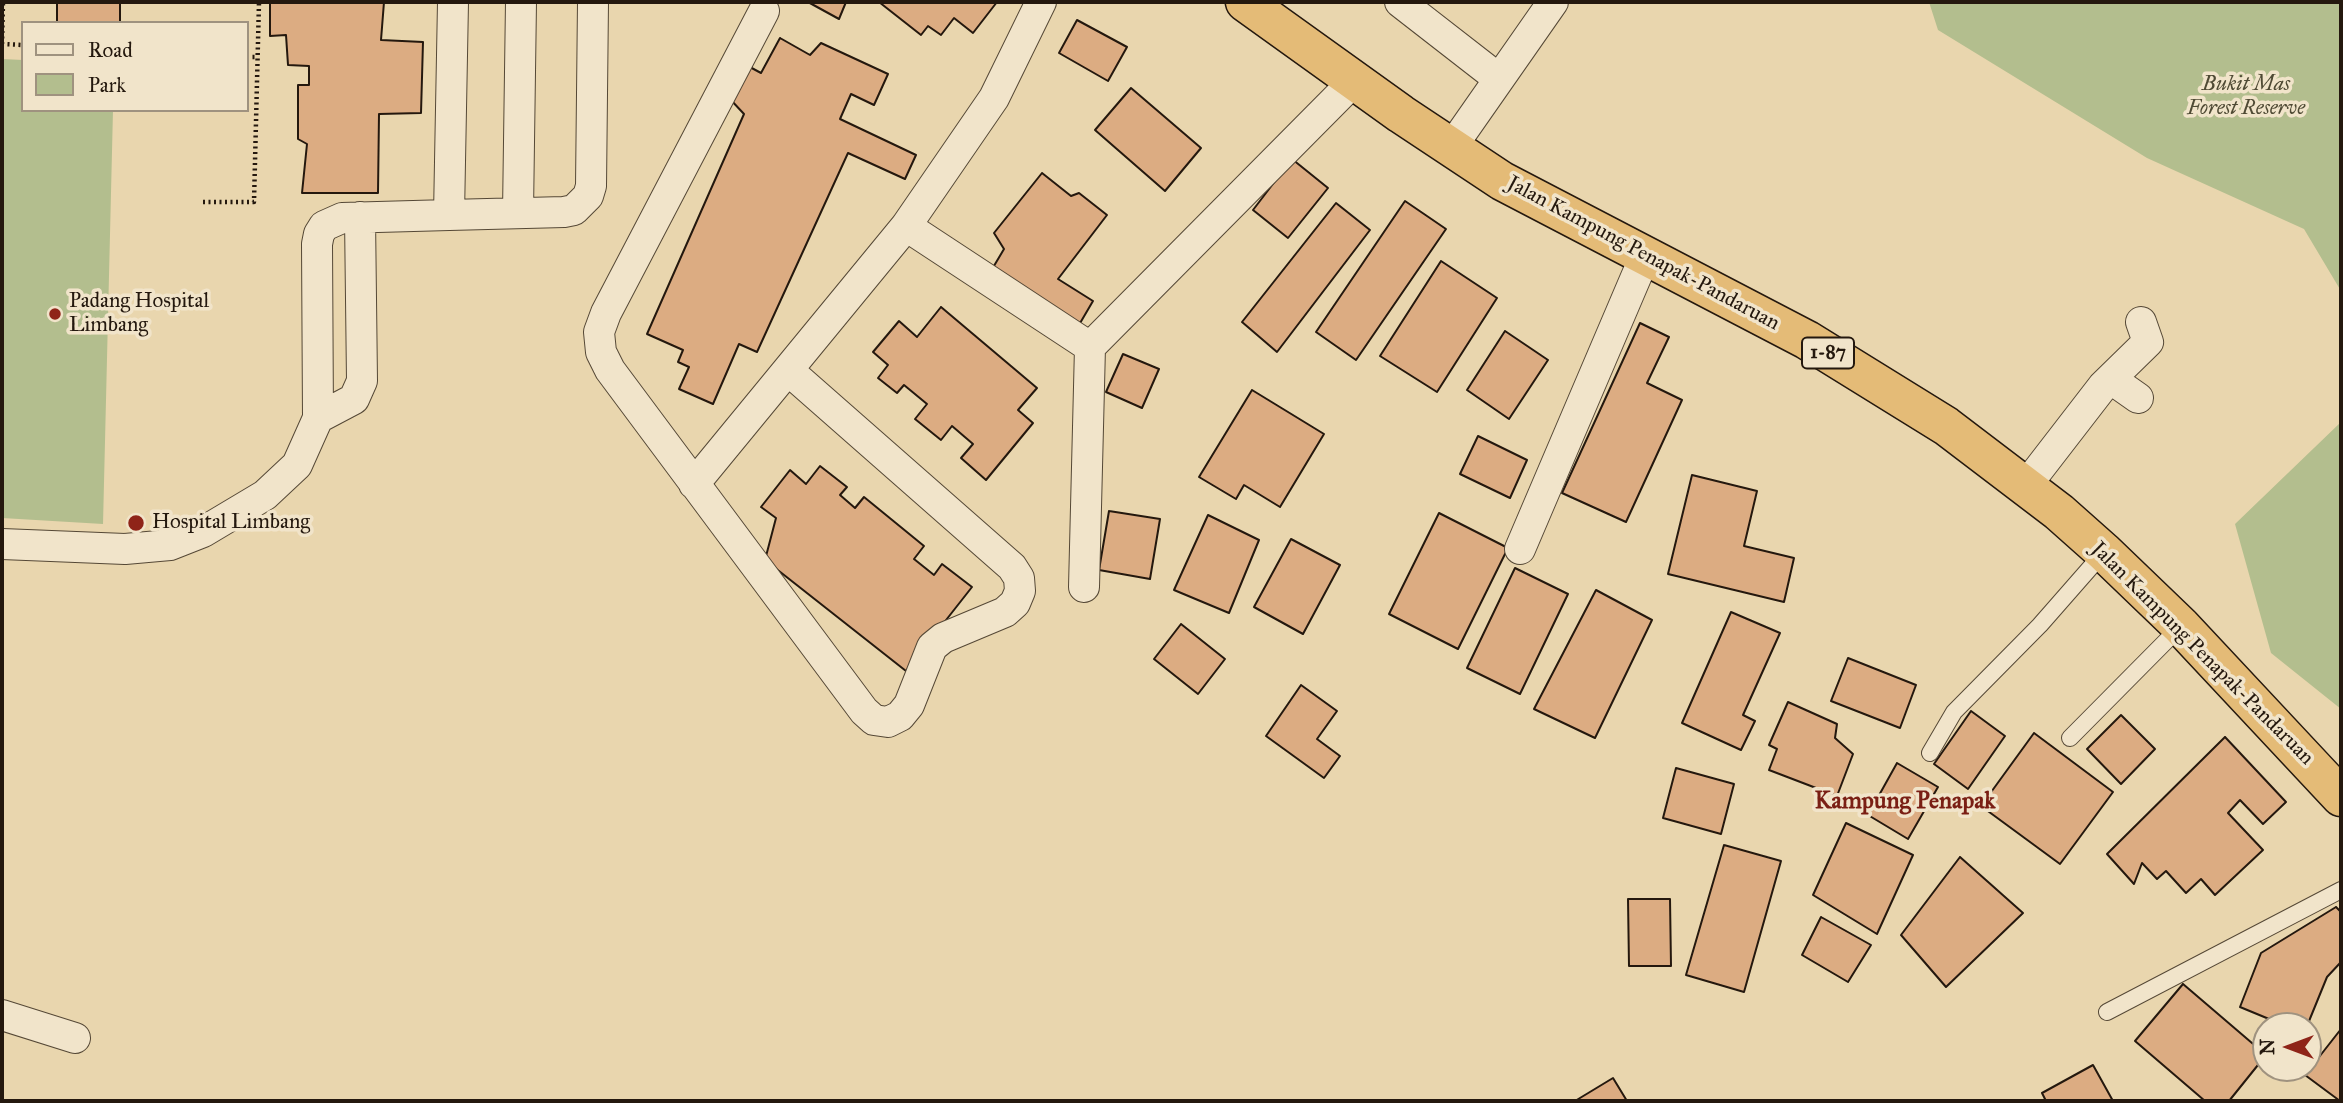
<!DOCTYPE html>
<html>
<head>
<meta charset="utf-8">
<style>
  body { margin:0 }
  #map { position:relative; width:2343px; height:1103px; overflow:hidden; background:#e9d6ae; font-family:"IM FELL Great Primer",serif }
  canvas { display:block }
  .frame { position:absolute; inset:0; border:4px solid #24180e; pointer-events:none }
  .legend { position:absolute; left:21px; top:21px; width:228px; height:91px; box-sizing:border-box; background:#f1e4ca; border:2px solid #9f927f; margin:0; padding:9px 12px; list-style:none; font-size:21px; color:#24180e }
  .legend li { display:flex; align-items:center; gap:14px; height:35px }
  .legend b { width:35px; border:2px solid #9f927f }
  .north { position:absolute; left:2252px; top:1012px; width:70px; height:70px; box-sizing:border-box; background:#f1e4ca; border:2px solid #9f927f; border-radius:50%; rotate:270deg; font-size:19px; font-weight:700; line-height:28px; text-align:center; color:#24180e }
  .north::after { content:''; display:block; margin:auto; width:24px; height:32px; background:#8f2418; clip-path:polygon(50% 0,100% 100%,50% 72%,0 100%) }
</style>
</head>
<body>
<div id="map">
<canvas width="2343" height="1103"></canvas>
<div class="frame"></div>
<ul class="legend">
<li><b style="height:9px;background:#f1e4ca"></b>Road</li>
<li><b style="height:19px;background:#b3be8e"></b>Park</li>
</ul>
<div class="north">N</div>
</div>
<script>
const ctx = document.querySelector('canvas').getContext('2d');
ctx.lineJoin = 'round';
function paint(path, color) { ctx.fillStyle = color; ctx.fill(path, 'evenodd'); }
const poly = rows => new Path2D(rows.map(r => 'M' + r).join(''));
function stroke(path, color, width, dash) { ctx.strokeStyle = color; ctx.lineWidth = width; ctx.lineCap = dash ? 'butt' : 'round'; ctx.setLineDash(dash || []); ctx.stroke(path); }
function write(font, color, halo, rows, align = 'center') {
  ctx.font = font + ' "IM FELL Great Primer",serif'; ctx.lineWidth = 7; ctx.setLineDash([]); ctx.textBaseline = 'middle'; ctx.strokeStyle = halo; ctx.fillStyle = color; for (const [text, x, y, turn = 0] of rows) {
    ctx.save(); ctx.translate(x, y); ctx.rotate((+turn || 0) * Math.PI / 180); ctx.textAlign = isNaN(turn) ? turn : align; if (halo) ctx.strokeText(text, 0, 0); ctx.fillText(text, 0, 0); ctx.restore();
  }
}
const green = poly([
  [1929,2,2341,2,2341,291,2304,229,2147,158,1938,30],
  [2,59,23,60,23,110,113,110,103,524,2,518],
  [2341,422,2341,709,2271,653,2235,524]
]);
const building = poly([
  [57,2,120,2,120,23,57,23,57,2],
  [270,2,384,2,381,40,423,42,421,113,379,114,378,193,302,193,307,144,298,139,298,85,309,85,309,66,288,65,286,35,270,36,270,2],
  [808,2,846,2,839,19,808,2],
  [879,2,997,2,973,33,954,18,941,35,928,26,921,35,879,2],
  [1077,20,1127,47,1108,81,1059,53,1077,20],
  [780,38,810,55,821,43,888,74,874,105,851,94,840,119,916,155,905,179,848,153,757,352,739,344,713,404,679,389,689,367,678,362,683,350,647,334,744,114,730,99,748,66,761,73,780,38],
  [1131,88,1201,148,1165,191,1095,130,1131,88],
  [1292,159,1328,188,1288,238,1253,210,1292,159],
  [1042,173,1071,196,1079,193,1107,215,1058,279,1093,301,1076,330,988,276,1004,249,994,233,1042,173],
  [1405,201,1446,229,1356,360,1316,332,1405,201],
  [1336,203,1370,230,1277,352,1242,322,1336,203],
  [1441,261,1497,298,1437,392,1380,356,1441,261],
  [941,307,1037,388,1018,410,1033,423,986,480,961,458,973,444,952,426,941,440,915,419,927,404,904,385,897,393,878,378,888,365,873,352,899,321,917,337,941,307],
  [1640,323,1669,337,1647,383,1682,400,1626,522,1562,493,1640,323],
  [1505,331,1548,360,1509,419,1467,390,1505,331],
  [1123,354,1159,369,1142,408,1106,392,1123,354],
  [1252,390,1324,434,1280,507,1244,485,1236,499,1199,477,1252,390],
  [1478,436,1527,460,1510,498,1460,474,1478,436],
  [820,466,847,487,840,495,855,508,864,497,924,546,914,559,934,575,942,564,972,587,906,671,765,560,776,518,761,507,790,470,806,484,820,466],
  [1692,475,1757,491,1744,546,1794,558,1784,602,1668,574,1692,475],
  [1109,511,1160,519,1150,579,1099,570,1109,511],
  [1439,513,1508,548,1458,649,1389,614,1439,513],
  [1208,515,1259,540,1229,613,1174,590,1208,515],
  [1291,539,1340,565,1303,634,1254,607,1291,539],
  [1515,568,1568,594,1520,694,1467,668,1515,568],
  [1596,590,1652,620,1595,738,1534,709,1596,590],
  [1731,612,1780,633,1743,715,1755,721,1741,750,1682,723,1731,612],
  [1181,624,1225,659,1198,694,1154,659,1181,624],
  [1848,658,1916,685,1900,728,1831,701,1848,658],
  [1301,685,1337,711,1317,739,1340,756,1324,778,1266,736,1301,685],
  [1788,702,1837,724,1835,738,1853,754,1837,796,1769,770,1777,749,1769,745,1788,702],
  [1971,711,2005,736,1968,789,1934,764,1971,711],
  [2121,715,2155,749,2121,784,2087,749,2121,715],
  [2034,733,2113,792,2060,864,1981,806,2034,733],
  [2225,737,2286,802,2263,824,2240,800,2228,813,2263,850,2215,895,2201,879,2186,893,2166,871,2157,879,2142,863,2134,884,2107,854,2225,737],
  [1897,763,1938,787,1908,839,1868,815,1897,763],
  [1676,768,1734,784,1721,834,1663,818,1676,768],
  [1846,823,1913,855,1877,934,1813,895,1846,823],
  [1724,845,1781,861,1744,992,1686,975,1724,845],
  [1960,857,2023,913,1946,987,1901,935,1960,857],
  [1628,899,1670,899,1671,966,1629,966,1628,899],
  [2336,907,2341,912,2341,962,2327,977,2307,1026,2286,1026,2240,1007,2261,953,2336,907],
  [1821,917,1871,945,1848,982,1802,955,1821,917],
  [2183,984,2266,1055,2229,1101,2205,1101,2135,1041,2183,984],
  [2341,1029,2341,1101,2340,1101,2305,1075,2341,1029],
  [2093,1065,2113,1101,2046,1101,2042,1093,2093,1065],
  [1613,1078,1627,1101,1575,1101,1613,1078]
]);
const path = poly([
  [2,44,3,2],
  [2,44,23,45],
  [247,57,258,57],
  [203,202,254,202,259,2]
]);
const lane = poly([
  [2070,738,2181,626],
  [1930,753,1954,712,2040,625,2104,552],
  [2107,1012,2341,890]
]);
const street = poly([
  [453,2,449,215,564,212,574,210,588,196,591,186,593,2],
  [1400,2,1499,79],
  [764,11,606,313,599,332,601,352,610,370,864,711,874,720,888,722,900,716,909,705,932,647,943,638,1005,612,1015,603,1020,591,1019,578,1012,567,789,371],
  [1451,148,1553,2],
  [518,212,521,2],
  [906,226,1090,347],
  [2111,379,2138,398],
  [318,418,354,399,362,381,360,217],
  [694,484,906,226,994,98,1041,2],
  [2025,487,2103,386,2148,342,2141,322],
  [2,544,125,549,170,545,203,532,265,495,297,465,318,418,317,244,319,234,324,226,342,218,449,215],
  [1520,549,1645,256],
  [1084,587,1090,347,1354,81],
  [2,1015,75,1038]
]);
const highway = poly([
  [1245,2,1401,114,1502,181,1807,340,1946,426,2059,512,2104,552,2181,626,2341,797]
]);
const markers = [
  [55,314,7,"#8f2418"],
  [136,523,9,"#8f2418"]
];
const shields = [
  [1828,353,52]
];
const shieldNames = [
  ["1-87",1828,353]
];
const parkNames = [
  ["Bukit Mas",2246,85],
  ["Forest Reserve",2246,109]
];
const streetNames = [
  ["Jalan Kampung Penapak-Pandaruan",1643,254,28],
  ["Jalan Kampung Penapak-Pandaruan",2202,654,45]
];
const poiNames = [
  ["Padang Hospital",69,302],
  ["Limbang",69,326],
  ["Hospital Limbang",152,523]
];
const quarterNames = [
  ["Kampung Penapak",1905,802]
];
paint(green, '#b3be8e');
paint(building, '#dcac82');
stroke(building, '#24180e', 2);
stroke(lane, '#554836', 18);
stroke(street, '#554836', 32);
stroke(highway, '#24180e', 41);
stroke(path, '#24180e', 4.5, [2, 3.5]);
stroke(lane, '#f1e4ca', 16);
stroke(street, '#f1e4ca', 30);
stroke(highway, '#e4bb77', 38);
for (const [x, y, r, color] of markers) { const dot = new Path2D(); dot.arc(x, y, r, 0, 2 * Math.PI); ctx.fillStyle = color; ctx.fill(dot); stroke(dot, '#f1e4ca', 2.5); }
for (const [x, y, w] of shields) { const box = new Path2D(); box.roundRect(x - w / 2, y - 15.5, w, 31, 5); ctx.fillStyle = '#f1e4ca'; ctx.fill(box); stroke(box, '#24180e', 2); }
write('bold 19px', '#24180e', null, shieldNames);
write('italic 21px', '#4f4a34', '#f1e4ca', parkNames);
write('21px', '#24180e', '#f1e4ca', streetNames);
write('21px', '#24180e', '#f1e4ca', poiNames, 'left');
write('bold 24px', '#7a1f14', '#f1e4ca', quarterNames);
</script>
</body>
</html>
